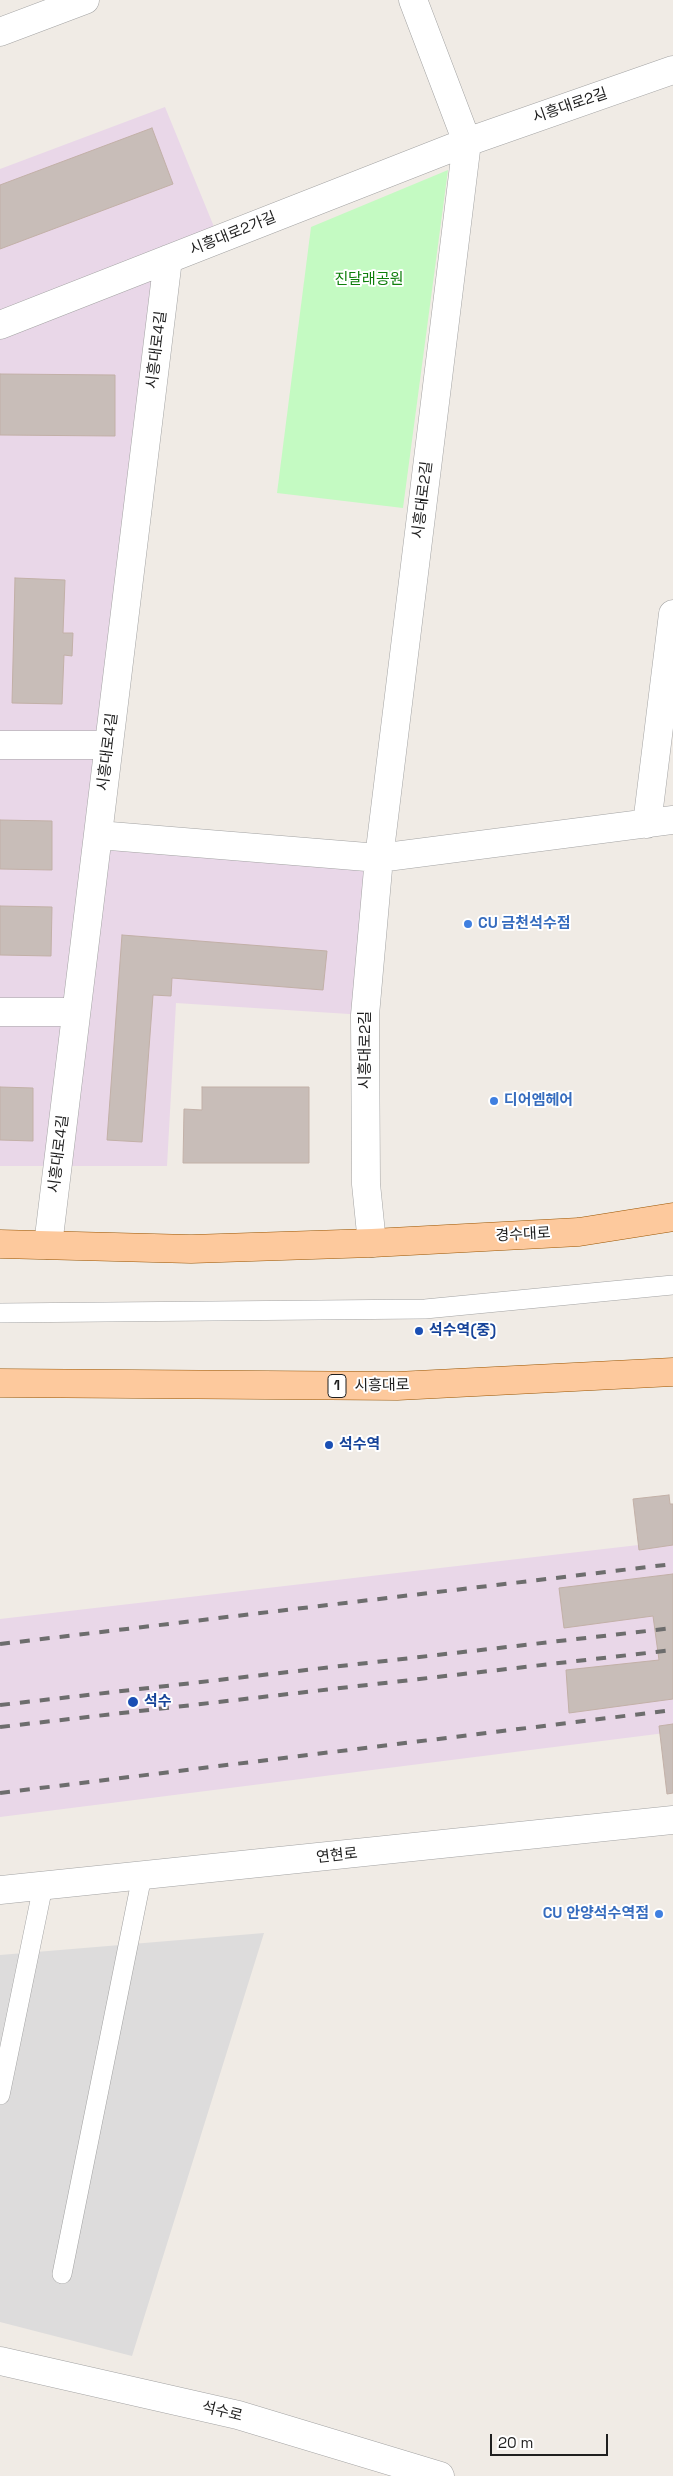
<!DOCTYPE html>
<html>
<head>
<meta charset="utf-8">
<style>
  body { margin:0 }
  #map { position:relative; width:673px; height:2476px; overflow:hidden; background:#f0ebe5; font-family:"Space Grotesk",sans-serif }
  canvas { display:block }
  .scale { position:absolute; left:490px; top:2434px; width:118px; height:22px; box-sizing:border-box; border:2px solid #1f1f1f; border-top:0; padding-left:6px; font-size:15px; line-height:18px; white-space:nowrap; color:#1f1f1f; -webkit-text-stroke:4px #fff; paint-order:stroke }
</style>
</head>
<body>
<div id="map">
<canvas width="673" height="2476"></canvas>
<div class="scale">20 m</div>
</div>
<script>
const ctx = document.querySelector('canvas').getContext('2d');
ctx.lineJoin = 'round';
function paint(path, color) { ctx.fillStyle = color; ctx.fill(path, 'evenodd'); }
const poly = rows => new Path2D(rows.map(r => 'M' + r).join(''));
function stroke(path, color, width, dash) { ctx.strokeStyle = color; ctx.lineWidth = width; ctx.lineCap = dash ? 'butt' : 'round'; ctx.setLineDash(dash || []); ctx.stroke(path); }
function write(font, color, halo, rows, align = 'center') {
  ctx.font = font + ' "Space Grotesk","Noto Sans KR",sans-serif'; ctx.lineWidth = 4; ctx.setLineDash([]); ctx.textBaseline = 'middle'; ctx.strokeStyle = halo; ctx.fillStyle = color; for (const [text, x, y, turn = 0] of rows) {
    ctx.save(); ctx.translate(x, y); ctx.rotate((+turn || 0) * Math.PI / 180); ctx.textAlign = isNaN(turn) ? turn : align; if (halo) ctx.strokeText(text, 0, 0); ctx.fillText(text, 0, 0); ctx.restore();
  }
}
const residential = poly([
  [264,1933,132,2356,0,2322,0,1955]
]);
const industrial = poly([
  [165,107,219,239,168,260,98,834,379,858,365,1015,176,1003,167,1166,0,1166,0,169],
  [673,1541,673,1732,0,1817,0,1619]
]);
const park = poly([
  [448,170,403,508,277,493,311,227]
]);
const building = poly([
  [152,128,173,184,0,249,0,185,152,128],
  [0,374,115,375,115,436,0,435,0,374],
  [15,578,65,580,63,633,73,633,72,656,64,655,62,704,12,703,15,578],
  [0,820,52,821,52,870,0,869,0,820],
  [0,906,52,907,51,956,0,955,0,906],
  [122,935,327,951,323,990,172,978,171,996,153,995,142,1142,107,1140,122,935],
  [0,1087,33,1088,33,1141,0,1140,0,1087],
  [202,1087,309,1087,309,1163,183,1163,184,1109,202,1110,202,1087],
  [669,1495,670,1504,673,1504,673,1545,639,1550,633,1499,669,1495],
  [673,1574,673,1699,569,1713,566,1670,659,1660,653,1616,564,1628,559,1588,673,1574],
  [673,1724,673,1793,667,1794,659,1726,673,1724]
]);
const service = poly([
  [0,1313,425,1309,673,1285],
  [0,2095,43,1886],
  [62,2274,142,1876]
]);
const minor = poly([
  [0,32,85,0],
  [0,325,467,142,673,70],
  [0,745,109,745],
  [647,824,673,614],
  [98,835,379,858,673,820],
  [0,1012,76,1012],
  [372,1243,366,1184,365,1015,379,858,467,142,413,0],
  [48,1245,168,259]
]);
const tertiary = poly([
  [0,1890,673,1820],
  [0,2361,238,2415,440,2476]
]);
const primary = poly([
  [0,1244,191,1249,372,1243,579,1232,673,1217],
  [0,1383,397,1386,673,1372]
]);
const rail = poly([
  [0,1644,673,1564],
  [0,1705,673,1628],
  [0,1727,673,1650],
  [0,1793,673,1710]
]);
const markers = [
  [468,924,5,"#3f7fe0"],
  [494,1101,5,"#3f7fe0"],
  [419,1331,5,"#1a4fb4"],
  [329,1445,5,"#1a4fb4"],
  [133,1702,6,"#1a4fb4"],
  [659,1914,5,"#3f7fe0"]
];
const shields = [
  [337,1386,18]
];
const shieldNames = [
  ["1",337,1386]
];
const streetNames = [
  ["시흥대로2길",570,106,-19],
  ["시흥대로2가길",233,234,-22],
  ["시흥대로4길",157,350,-83],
  ["시흥대로2길",423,500,-83],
  ["시흥대로4길",108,752,-83],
  ["시흥대로2길",366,1050,-90],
  ["시흥대로4길",59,1154,-83],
  ["경수대로",523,1235,-3],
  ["시흥대로",382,1386,-1],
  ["연현로",337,1856,-6],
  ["석수로",222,2412,14]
];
const parkNames = [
  ["진달래공원",369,280]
];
const shopNames = [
  ["CU 금천석수점",478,924],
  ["디어엠헤어",504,1101],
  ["CU 안양석수역점",649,1914,"right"]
];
const transitNames = [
  ["석수역(중)",429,1331],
  ["석수역",339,1445],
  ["석수",144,1702]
];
paint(residential, '#dddcdc');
paint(industrial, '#e9d7e8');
paint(park, '#c4fac2');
paint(building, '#c8bdb8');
stroke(building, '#c2b0a7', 1);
stroke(service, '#a3a3a3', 20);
stroke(minor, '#a3a3a3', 29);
stroke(tertiary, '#a3a3a3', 29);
stroke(primary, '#9a5500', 29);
stroke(service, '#fff', 19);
stroke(minor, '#fff', 28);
stroke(tertiary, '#fff', 28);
stroke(primary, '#fdc99d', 28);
stroke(rail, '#6d6d6d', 4, [10, 10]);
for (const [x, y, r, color] of markers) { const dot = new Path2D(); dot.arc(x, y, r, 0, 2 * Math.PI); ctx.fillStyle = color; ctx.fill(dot); stroke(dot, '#fff', 2); }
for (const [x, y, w] of shields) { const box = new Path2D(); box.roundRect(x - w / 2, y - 11.5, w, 23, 4); ctx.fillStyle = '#fff'; ctx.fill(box); stroke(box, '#1f1f1f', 1); }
write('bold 14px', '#1f1f1f', null, shieldNames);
write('15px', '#1f1f1f', '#fff', streetNames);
write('15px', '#0e7f0b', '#fff', parkNames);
write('bold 15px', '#366cbe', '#fff', shopNames, 'left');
write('bold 15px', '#164399', '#fff', transitNames, 'left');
</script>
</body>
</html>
